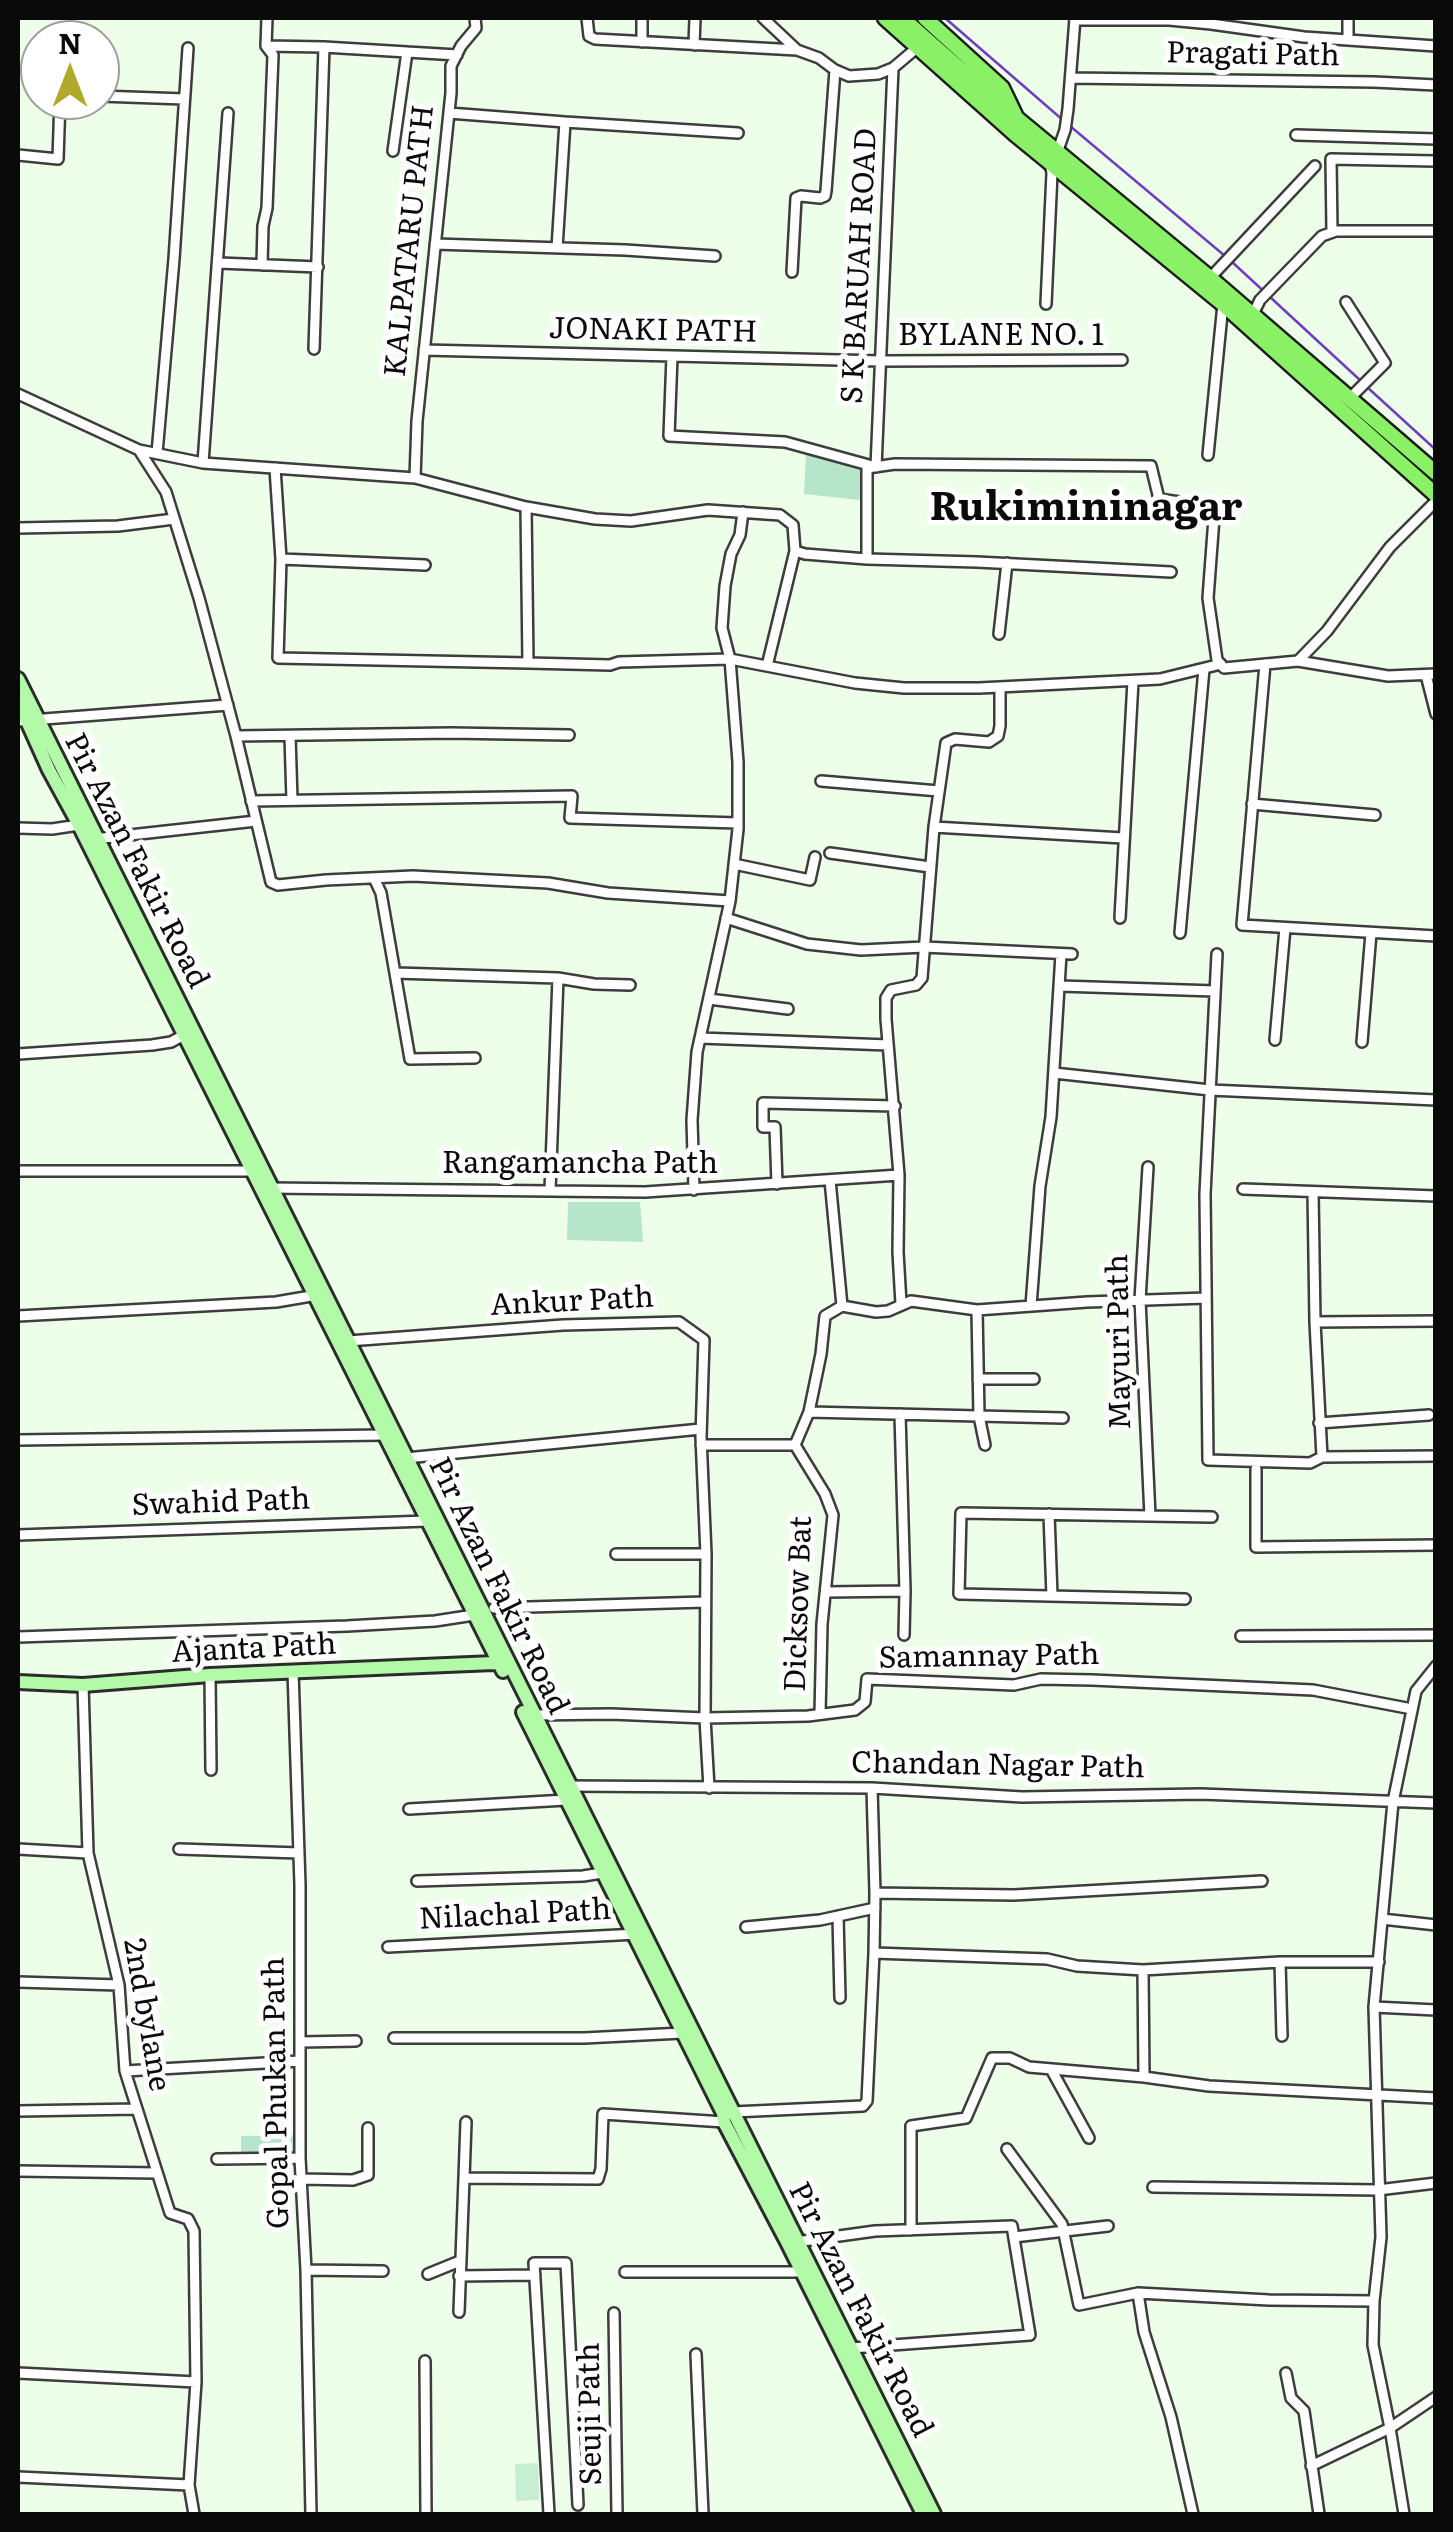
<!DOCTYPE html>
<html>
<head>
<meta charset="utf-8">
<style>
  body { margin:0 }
  #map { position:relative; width:1453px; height:2532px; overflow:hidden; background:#edfee9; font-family:Literata,serif }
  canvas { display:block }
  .frame { position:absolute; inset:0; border:20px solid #0a0a0a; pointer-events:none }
  .north { position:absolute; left:20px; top:20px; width:100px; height:100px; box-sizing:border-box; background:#fff; border:2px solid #9d9d9d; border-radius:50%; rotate:0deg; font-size:28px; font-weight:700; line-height:40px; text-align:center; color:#0a0a0a }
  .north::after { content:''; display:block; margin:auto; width:35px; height:45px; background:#b1a92b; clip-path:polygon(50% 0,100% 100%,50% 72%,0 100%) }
</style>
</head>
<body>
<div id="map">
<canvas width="1453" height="2532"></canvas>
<div class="frame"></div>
<div class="north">N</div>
</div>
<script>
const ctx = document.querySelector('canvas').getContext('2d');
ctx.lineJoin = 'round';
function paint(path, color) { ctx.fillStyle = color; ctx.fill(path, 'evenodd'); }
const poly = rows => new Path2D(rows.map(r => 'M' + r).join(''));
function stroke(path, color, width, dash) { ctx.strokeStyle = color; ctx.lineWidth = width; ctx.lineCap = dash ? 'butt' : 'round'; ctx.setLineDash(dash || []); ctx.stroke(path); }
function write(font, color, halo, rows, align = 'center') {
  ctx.font = font + ' Literata,serif'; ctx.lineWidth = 10; ctx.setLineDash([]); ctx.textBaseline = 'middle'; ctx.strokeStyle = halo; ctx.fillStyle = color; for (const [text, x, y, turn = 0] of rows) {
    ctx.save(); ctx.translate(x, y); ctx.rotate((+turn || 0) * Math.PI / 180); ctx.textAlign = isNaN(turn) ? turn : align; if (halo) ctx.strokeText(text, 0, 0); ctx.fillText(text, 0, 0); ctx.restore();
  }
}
const green = poly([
  [806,455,861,468,860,500,804,494],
  [568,1202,640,1202,643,1242,567,1240],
  [297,2135,297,2155,241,2156,241,2136]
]);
const pitch = poly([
  [538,2463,539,2500,516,2501,515,2464]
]);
const stream = poly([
  [945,18,1064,121],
  [1070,126,1225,256],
  [1231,261,1361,381],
  [1367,387,1436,450]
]);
const street = poly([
  [587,18,589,36,595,39,797,50,819,58,835,70,849,76,878,74,893,68,919,46],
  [763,18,797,50],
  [1348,18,1348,40],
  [1075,20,1169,20,1169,18],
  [1169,20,1211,24,1304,37,1436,46],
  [642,42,642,18],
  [694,45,695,18],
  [266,46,324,47,457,55],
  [1071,78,1374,82,1436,85],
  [100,96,184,99],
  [449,113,565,122],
  [1296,135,1436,139],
  [393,151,407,52],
  [1057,153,1065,130,1068,109,1075,18],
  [18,155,58,159,60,100],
  [1332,232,1331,159,1436,161],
  [435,244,625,250,715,256],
  [557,248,565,122,738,133],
  [219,263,318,267],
  [262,265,263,226,267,208,273,55,266,46,267,18],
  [792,272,796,198,801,196,820,198,825,196,826,191,835,70],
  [1210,278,1315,166],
  [1346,302,1385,363,1351,397],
  [1046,304,1052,173,1050,163],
  [1253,314,1260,300,1322,236,1336,231,1436,231],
  [314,349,324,47],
  [424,350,881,361,1122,360],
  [672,356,669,436,785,442,876,467,893,68],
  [18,394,139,450,203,463,415,478,526,507,595,519,631,521,708,510,780,515,793,525,795,551,805,554,867,559,867,468,895,464,1151,466,1159,499,1200,505,1214,518,1208,598,1217,660,1224,668,1298,661,1388,676,1436,674],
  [139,450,166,492,199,598,236,736,271,882,278,885,326,880,413,876,548,883,608,893,730,901],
  [157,453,174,259,188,48],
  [1208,455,1223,304],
  [203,463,228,113],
  [275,468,281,559,278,658,528,663,526,507],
  [415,478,417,421,451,93,451,66,461,46,476,28,475,18],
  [18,528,118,526,174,519],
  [281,559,425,565],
  [867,559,977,562,1171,572],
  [999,634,1007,563],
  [1298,661,1327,631,1390,547,1436,501],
  [528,663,610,665,619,662,730,659,855,683,904,688,979,688,1160,679,1221,664],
  [1265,664,1242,925,1436,936],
  [767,666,795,551],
  [1426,675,1436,714],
  [18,721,228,705],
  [236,736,451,733,569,735],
  [290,736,292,800],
  [821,781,939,791],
  [251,801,572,796,570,818,738,823],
  [1252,804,1375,815],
  [934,827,1123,838],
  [18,828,52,829,79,825],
  [94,839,256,821],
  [830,853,930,867],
  [734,864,810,880,815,857],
  [374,878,381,893,410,1059,475,1058],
  [726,918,807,944,861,950,924,947,1072,954],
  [1120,918,1133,681],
  [1180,933,1204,669],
  [1217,954,1205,1194,1208,1460,1310,1463,1322,1457,1436,1456],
  [396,973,558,978,550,1191],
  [558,978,594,984,630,985],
  [1060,986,1215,991],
  [709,999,788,1009],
  [700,1038,888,1045],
  [1275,1040,1285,928],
  [1362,1042,1371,933],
  [18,1054,152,1045,171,1042,184,1035],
  [1054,1073,1210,1090,1436,1100],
  [1148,1167,1140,1300,1150,1516],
  [18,1171,252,1171],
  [830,1180,842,1306],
  [777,1184,775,1127,763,1127,763,1103,895,1106],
  [268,1188,645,1192,899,1175],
  [1243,1189,1436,1196],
  [694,1190,692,1120,697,1052,730,901,738,829,738,762,730,659,722,628,725,586,731,554,740,535,743,512],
  [1313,1192,1315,1322,1322,1457],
  [901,1304,898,1252,899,1175,886,1019,886,998,891,990,916,985,922,978,934,827,946,743,955,739,989,742,998,736,1000,726,1000,687],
  [1031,1306,1040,1186,1051,1117,1061,954],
  [977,1310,979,1416,985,1445],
  [18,1316,276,1302,317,1295],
  [1315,1322,1436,1321],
  [348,1341,563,1325,679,1322,704,1340,701,1437,706,1554,705,1718,709,1788],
  [978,1379,1034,1379],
  [809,1412,1063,1418],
  [1319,1423,1429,1415],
  [18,1440,384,1435],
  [701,1445,795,1445],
  [795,1445,809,1412,821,1354,825,1316,842,1306,876,1312,888,1311,911,1301,977,1310,1087,1302,1206,1298],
  [795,1445,825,1494,833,1515,822,1624,820,1714],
  [406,1458,701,1429],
  [1256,1469,1256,1547,1436,1545],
  [1049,1514,1052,1596],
  [18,1535,427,1521],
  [616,1554,706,1554],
  [826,1592,905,1591,900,1414],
  [1185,1599,959,1594,961,1513,1212,1517],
  [494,1608,705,1602],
  [904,1635,905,1591],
  [1241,1636,1436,1635],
  [18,1637,347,1626,435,1621,474,1615],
  [293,1671,300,1885,300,2158,306,2270,311,2514],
  [210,1675,211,1770],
  [83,1685,88,1853,119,1985,125,2071,170,2213,188,2219,194,2231,196,2382,189,2485,194,2514],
  [531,1715,611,1714,705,1718,808,1716,855,1710,865,1702,867,1679,1014,1685,1041,1679,1092,1680,1313,1690,1412,1709],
  [567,1786,872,1788,1022,1797,1201,1794,1436,1803],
  [872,1788,875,1893,874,1953,1047,1959,1077,1966,1143,1970,1280,1962,1379,1962],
  [409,1809,566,1800],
  [18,1849,88,1853],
  [179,1849,299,1853],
  [417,1881,583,1876,602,1873],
  [875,1893,1014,1895,1262,1881],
  [838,1916,840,1998],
  [1382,1919,1436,1925],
  [746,1927,820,1920,875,1908],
  [388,1947,637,1934],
  [1280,1962,1282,2036],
  [1143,1970,1144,2077],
  [18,1982,119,1985],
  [1374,2007,1436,2010],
  [394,2038,584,2038,682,2033],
  [300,2042,356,2041],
  [1051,2069,1089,2138],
  [125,2071,300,2061],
  [18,2111,137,2109],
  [733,2112,863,2106,867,2101,874,1953],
  [466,2122,464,2178,598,2179,601,2169,603,2114,724,2122],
  [1007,2149,1062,2224,1079,2305,1138,2293,1269,2300,1374,2301],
  [217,2159,300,2158],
  [18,2171,157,2173],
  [301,2179,353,2180,368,2175,368,2128],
  [1153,2187,1378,2190,1436,2183],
  [911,2230,911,2126,966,2118,992,2058,1010,2058,1029,2067,1144,2077,1209,2086,1436,2098],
  [1014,2237,1108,2226],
  [796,2242,875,2231,1012,2226,1030,2335,851,2348],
  [306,2270,383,2271],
  [625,2272,796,2272],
  [428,2274,460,2261],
  [459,2276,535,2275],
  [1138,2293,1144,2332,1171,2417,1193,2514],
  [459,2312,464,2178],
  [614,2313,617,2514],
  [696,2354,703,2514],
  [425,2361,426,2514],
  [18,2373,196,2382],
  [1286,2373,1291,2398,1304,2411,1319,2514],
  [1311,2466,1390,2428,1436,2397],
  [18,2477,189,2485],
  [549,2514,534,2263,566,2263,578,2505],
  [1404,2514,1390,2428,1373,2345,1374,2301,1381,2237,1374,2007,1393,1802,1416,1691,1436,1666]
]);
const secondary = poly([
  [18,679,934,2514],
  [18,701,49,770,79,825,503,1671],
  [18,1682,83,1685,210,1675,494,1663,504,1664],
  [523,1712,723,2113,724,2122,787,2242,923,2514]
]);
const primary = poly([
  [885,18,1015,134,1223,304,1436,495],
  [902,18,1009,112,1210,278,1436,473],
  [925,18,1002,88,1015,115]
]);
const streetNames = [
  ["Pragati Path",1253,55,1],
  ["KALPATARU PATH",410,241,-84],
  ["S K BARUAH ROAD",860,266,-87],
  ["JONAKI PATH",653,331,1],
  ["BYLANE NO. 1",1001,336],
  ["Pir Azan Fakir Road",136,861,63],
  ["Rangamancha Path",580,1164],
  ["Ankur Path",572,1302,-3],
  ["Mayuri Path",1120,1342,-91],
  ["Swahid Path",221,1503,-2],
  ["Pir Azan Fakir Road",498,1586,64],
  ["Dicksow Bat",799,1604,-88],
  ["Ajanta Path",254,1649,-3],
  ["Samannay Path",989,1657,-1],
  ["Chandan Nagar Path",998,1766,1],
  ["Nilachal Path",515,1915,-3],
  ["2nd bylane",146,2015,80],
  ["Gopal Phukan Path",277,2093,-91],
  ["Pir Azan Fakir Road",860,2310,63],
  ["Seuji Path",591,2414,-91]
];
const districtNames = [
  ["Rukimininagar",1086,508]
];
paint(green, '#b6e5cc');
paint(pitch, '#c7edd3');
stroke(stream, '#713cc5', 2.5);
stroke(street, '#3d3d3d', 14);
stroke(secondary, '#2c2c2c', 18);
stroke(primary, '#1b1b1b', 19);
stroke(street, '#fff', 9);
stroke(secondary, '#b2faa7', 12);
stroke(primary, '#8af166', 14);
write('30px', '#0a0a0a', '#fff', streetNames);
write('bold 40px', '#0a0a0a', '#fff', districtNames);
</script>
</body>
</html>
